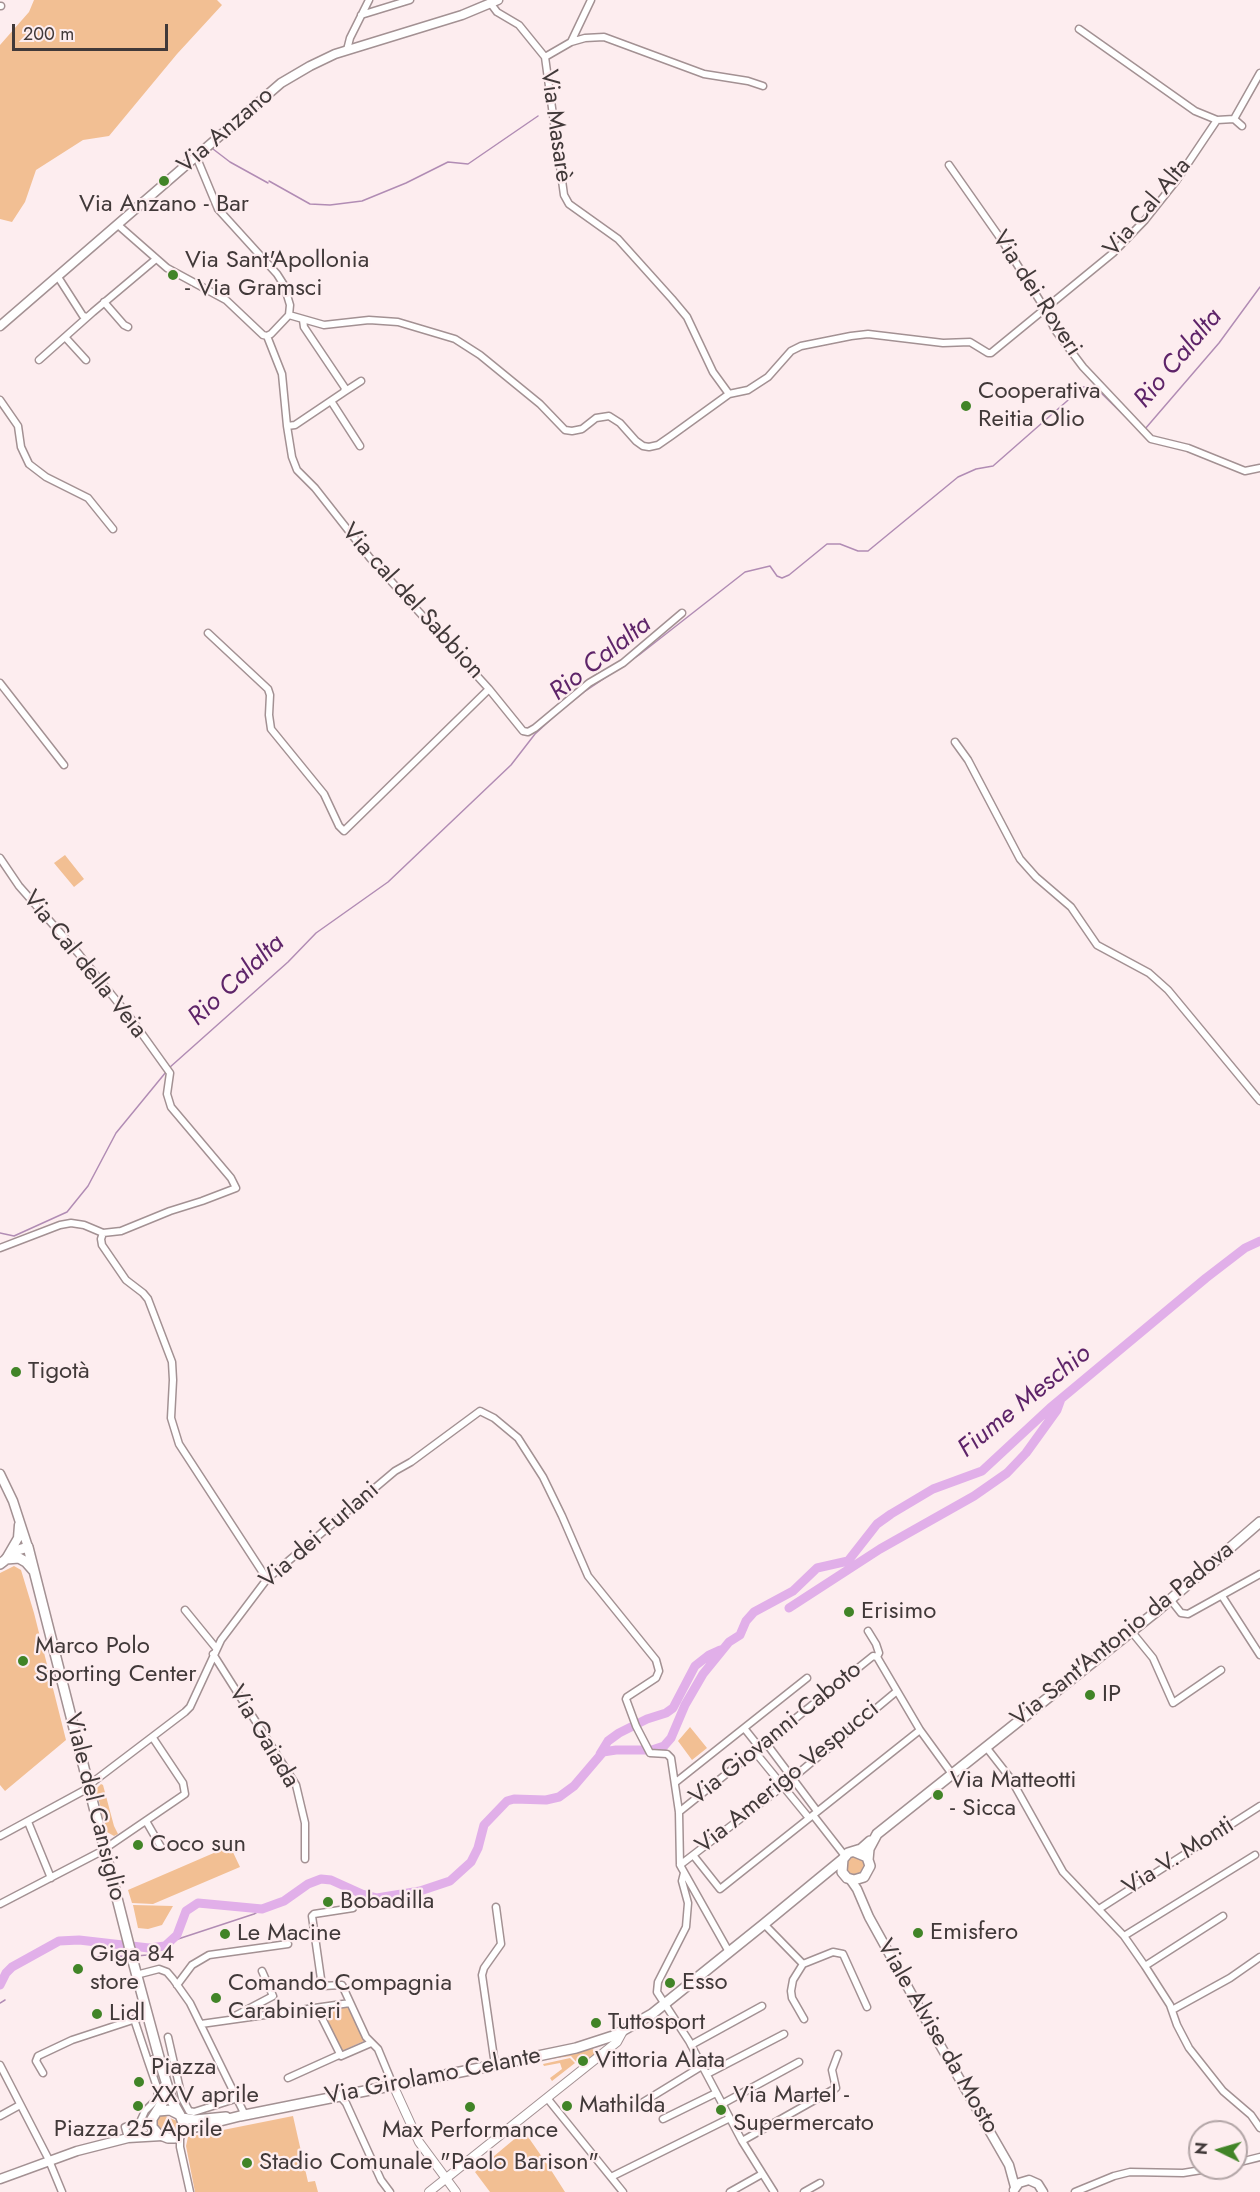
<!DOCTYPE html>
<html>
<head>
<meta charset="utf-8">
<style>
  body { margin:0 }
  #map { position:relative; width:1260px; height:2192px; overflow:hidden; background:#fdedef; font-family:Jost,sans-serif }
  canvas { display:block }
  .north { position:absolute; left:1188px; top:2120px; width:60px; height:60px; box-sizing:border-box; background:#fdedef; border:2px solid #b2a5a6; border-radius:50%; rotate:275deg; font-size:16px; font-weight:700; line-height:24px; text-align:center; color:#413939 }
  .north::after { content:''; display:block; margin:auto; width:21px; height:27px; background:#418427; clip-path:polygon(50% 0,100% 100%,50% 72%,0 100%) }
  .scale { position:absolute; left:12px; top:24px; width:156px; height:27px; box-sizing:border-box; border:3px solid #413939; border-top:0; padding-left:8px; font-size:18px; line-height:21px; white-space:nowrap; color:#413939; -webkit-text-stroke:4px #fdedef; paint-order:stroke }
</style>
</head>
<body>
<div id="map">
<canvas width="1260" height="2192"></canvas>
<div class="north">N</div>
<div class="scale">200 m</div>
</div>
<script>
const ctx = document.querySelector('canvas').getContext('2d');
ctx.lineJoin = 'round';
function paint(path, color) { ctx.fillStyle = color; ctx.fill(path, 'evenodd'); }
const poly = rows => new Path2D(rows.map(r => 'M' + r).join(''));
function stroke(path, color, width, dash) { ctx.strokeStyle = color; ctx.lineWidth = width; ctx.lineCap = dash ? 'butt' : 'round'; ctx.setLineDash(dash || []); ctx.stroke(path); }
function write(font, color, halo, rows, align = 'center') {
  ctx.font = font + ' Jost,sans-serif'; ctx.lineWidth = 4.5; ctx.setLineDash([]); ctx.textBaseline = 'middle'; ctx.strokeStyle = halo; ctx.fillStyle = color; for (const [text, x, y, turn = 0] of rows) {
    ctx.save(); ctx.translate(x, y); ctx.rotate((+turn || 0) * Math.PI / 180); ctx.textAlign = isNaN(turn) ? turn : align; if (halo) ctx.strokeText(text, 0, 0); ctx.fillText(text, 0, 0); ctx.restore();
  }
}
const green = poly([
  [34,0,217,0,222,5,177,54,109,136,83,140,36,170,25,202,12,222,0,219,0,45,29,12],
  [65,855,84,879,74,887,54,863],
  [14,1566,21,1570,34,1613,66,1740,5,1791,0,1785,0,1573],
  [690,1727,707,1748,692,1760,678,1741],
  [101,1784,103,1785,114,1826,118,1834,114,1836,107,1832,96,1789],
  [230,1846,240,1867,153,1904,132,1903,128,1890],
  [858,1855,866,1863,866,1871,857,1878,847,1874,844,1864,850,1856],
  [133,1905,173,1906,162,1925,148,1929,138,1928],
  [348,2006,364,2041,344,2050,342,2050,322,2009],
  [592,2049,595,2050,595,2054,580,2066,571,2056,537,2061],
  [570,2058,575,2063,552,2081,550,2078,562,2069,560,2063,544,2066,543,2064],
  [163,2115,177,2121,179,2126,176,2130,170,2132,159,2128,156,2122,157,2118],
  [293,2116,308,2182,315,2181,318,2192,195,2192,186,2146,188,2137],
  [524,2131,549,2167,565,2192,490,2192,475,2172]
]);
const stream = poly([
  [213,149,230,162,268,183],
  [269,181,310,204,330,205,362,201,406,183,448,162,468,164,538,116],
  [1145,429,1219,343,1260,287],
  [169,1068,288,962,316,933,388,882,511,765,535,734,559,712,584,692,639,655,745,572,770,566,777,576,782,578,789,575,827,544,840,544,858,551,868,551,958,477,976,469,993,466,1083,387,1095,387,1141,432],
  [0,1233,14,1236,67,1212,88,1186,116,1133,166,1072],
  [172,1941,254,1914,262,1909],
  [136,1956,147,1955,158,1948],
  [97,1957,129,1956],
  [0,2003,5,2000]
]);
const river = poly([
  [789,1608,880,1549,974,1496,1007,1473,1026,1453,1057,1410,1061,1399],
  [600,1754,608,1741,619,1733,647,1719,666,1713,673,1708,695,1666,709,1655,720,1650],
  [0,1985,6,1973,12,1967,59,1941,79,1940,149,1948,165,1946,177,1935,186,1911,198,1903,262,1909,284,1901,308,1884,321,1879,331,1880,362,1894,377,1898,420,1891,450,1881,471,1862,478,1848,484,1825,507,1801,514,1799,546,1800,559,1797,574,1786,603,1752,616,1750,652,1750,664,1746,671,1738,685,1705,703,1674,729,1642,740,1635,746,1621,754,1612,793,1591,817,1568,848,1561,877,1524,891,1514,933,1489,982,1471,1050,1408,1206,1278,1245,1248,1260,1241]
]);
const minor = poly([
  [491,4,497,12,519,25,545,57,564,195,569,204,618,239,672,299,687,317,713,372,729,394,748,390,768,377,791,351,801,346,851,336,868,334,943,343,970,342,988,353,991,353,1113,253,1145,220,1176,181,1217,120,1234,119,1260,73],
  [0,6,1,6],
  [361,15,410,0],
  [1079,29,1195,111,1217,120],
  [571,42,591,0],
  [347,50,350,38,369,0],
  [545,57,571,42,585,38,604,37,704,74,748,81,763,86],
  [1234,119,1242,126],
  [949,165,1003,242,1045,309,1055,330,1083,367,1151,439,1188,448,1245,471,1260,468],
  [118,225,167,268,226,300,263,335,267,336,271,334,289,315,290,305,284,285,277,274,218,209,196,156],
  [58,277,83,316,87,317],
  [104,302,124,325,128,327],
  [289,315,324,325,369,320,398,322,455,339,480,355,540,404,565,430,572,431,582,429,596,418,609,416,620,423,636,441,643,446,649,447,658,445,671,436,729,394],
  [65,337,86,360],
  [39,360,93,312,156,259],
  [344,392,361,381],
  [0,400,18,426,21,447,29,464,46,477,88,498,113,529],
  [331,401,360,446],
  [287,426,295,425,344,392,345,388,304,327,303,320],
  [208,633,268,689,270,695,269,715,271,729,324,794,339,826,344,831,489,689,370,558,315,488,297,470,292,457,287,426,282,374,267,336],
  [0,683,64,765],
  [489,689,523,731,528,732,535,728,589,683,623,663,682,613],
  [955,742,968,760,1020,859,1036,877,1071,907,1097,945,1149,973,1168,990,1260,1101],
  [0,858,19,886,78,953,132,1020,170,1073,167,1094,171,1107,231,1178,236,1188,202,1201,170,1211,121,1231,103,1233,84,1225,71,1223,60,1225,0,1248],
  [103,1233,101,1239,102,1245,126,1280,143,1293,148,1299,172,1362,173,1380,171,1418,179,1444,267,1579],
  [1222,1596,1260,1655],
  [1170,1599,1181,1613,1188,1614,1260,1574],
  [185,1610,216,1648],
  [868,1631,876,1644,879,1653,877,1657],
  [1131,1631,1153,1658,1173,1703,1221,1670],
  [213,1654,296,1785,305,1823,305,1859],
  [744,1728,760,1748],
  [766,1743,817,1811],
  [986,1747,1011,1779,1063,1872,1124,1936,1145,1966,1170,2005,1177,2025,1189,2048,1223,2091,1251,2115,1260,2128],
  [755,1752,809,1818],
  [676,1782,807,1678],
  [89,1785,185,1712,190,1707,221,1640,267,1579,395,1471,411,1462,480,1411,494,1418,518,1438,543,1477,562,1516,588,1576,656,1660,659,1671,656,1678,627,1697,626,1699,636,1726,650,1753,667,1754,671,1758,679,1812,680,1865,729,1952],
  [679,1812,873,1656,877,1657,920,1730,952,1774],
  [813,1815,845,1856],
  [146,1821,161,1847],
  [28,1822,51,1878],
  [0,1836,83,1791],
  [693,1855,720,1889,920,1730],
  [680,1865,783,1786,897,1691],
  [684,1873,682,1881,688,1903,686,1927,658,1982,657,1992,689,2041,742,2141,774,2192],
  [0,1904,100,1852,185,1794,183,1783,153,1738],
  [353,1908,314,1914,312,1916,322,1986,342,1985,366,2037,378,2049,393,2085],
  [1099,1909,1260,1806],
  [764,1924,803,1964,793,1980,791,1991,792,1998,804,2019],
  [1124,1936,1255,1855],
  [803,1964,833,1952,843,1954,867,2007],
  [1145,1966,1223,1916],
  [136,1975,159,1969,167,1972,173,1979,190,2003,245,2115],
  [177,1985,192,1965,209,1955,288,1944],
  [1172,2010,1230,1978,1260,1957],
  [320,2014,341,2056,371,2043],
  [235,2016,273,1996,262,1971],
  [134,2019,148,2061],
  [201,2024,350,2003],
  [168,2037,182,2098,189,2111,194,2112,238,2098],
  [691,2045,762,2006],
  [0,2065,48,2158,62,2192],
  [495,2065,482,1975,484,1968,501,1944,496,1907],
  [43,2073,36,2061,38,2056,72,2040,148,2015],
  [707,2074,784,2034],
  [288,2078,339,2055],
  [340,2096,346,2103,381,2180,390,2192],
  [547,2098,623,2192],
  [640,2104,702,2066],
  [722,2104,799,2062],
  [0,2116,20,2105],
  [663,2119,716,2093],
  [180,2135,180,2147,190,2192],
  [128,2138,125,2127,140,2122,145,2111,157,2099,158,2090,148,2061,160,2057],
  [742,2141,836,2088,832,2070,838,2054],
  [1236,2163,1260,2157],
  [611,2177,730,2118],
  [730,2192,762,2174],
  [804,2192,820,2183],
  [1075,2192,1114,2176,1130,2172,1183,2173,1214,2168]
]);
const tertiary = poly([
  [393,2085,419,2142,456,2192],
  [429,2192,617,2042,623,2031]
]);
const secondary = poly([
  [0,326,281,83,310,66,335,54,462,15,498,0],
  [0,1474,13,1501,28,1547],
  [7,1557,18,1538,19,1525],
  [850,1879,857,1889,869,1917,932,2031,1009,2165,1015,2187],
  [0,2179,77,2151,128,2138,162,2136],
  [1014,2190,1019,2183,1029,2180,1038,2184,1043,2192]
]);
const primary = poly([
  [6,1559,19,1558,26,1562,33,1570],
  [0,1564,18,1550,28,1547,134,1965,163,2072,172,2101,180,2115],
  [855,1852,867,1857,870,1866,864,1877,854,1880,847,1878,842,1872,843,1859,848,1853,861,1849,870,1841],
  [868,1860,869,1849,877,1834,1157,1611,1260,1522],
  [158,2111,170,2110,180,2115,184,2125,180,2135,175,2138,168,2138,158,2134,152,2127,152,2119,164,2100,165,2086],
  [182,2118,195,2120,226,2117],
  [184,2130,240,2116,495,2065,576,2048,613,2036,652,2014,764,1924,843,1859]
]);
const markers = [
  [164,181,6,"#418427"],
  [173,275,6,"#418427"],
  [966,406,6,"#418427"],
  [16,1372,6,"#418427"],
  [849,1612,6,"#418427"],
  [23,1661,6,"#418427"],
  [1090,1695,6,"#418427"],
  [938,1795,6,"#418427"],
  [138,1845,6,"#418427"],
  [328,1902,6,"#418427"],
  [918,1933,6,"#418427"],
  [225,1934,6,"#418427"],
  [78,1969,6,"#418427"],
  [670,1983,6,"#418427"],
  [216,1998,6,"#418427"],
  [97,2014,6,"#418427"],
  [596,2023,6,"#418427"],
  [583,2061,6,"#418427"],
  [139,2082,6,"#418427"],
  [138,2106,6,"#418427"],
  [567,2106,6,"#418427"],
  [470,2107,6,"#418427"],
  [721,2110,6,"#418427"],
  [247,2163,6,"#418427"]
];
const streetNames = [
  ["Via Masarè",555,126,82],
  ["Via Anzano",226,131,-41],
  ["Via Cal Alta",1148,208,-50],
  ["Via dei Roveri",1036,294,57],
  ["Via cal del Sabbion",412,602,48],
  ["Via Cal della Veia",84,965,51],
  ["Via dei Furlani",320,1536,-41],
  ["Via Sant'Antonio da Padova",1123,1635,-39],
  ["Via Giovanni Caboto",776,1734,-39],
  ["Via Gaiada",263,1737,59],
  ["Via Amerigo Vespucci",788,1778,-39],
  ["Viale del Cansiglio",94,1807,76],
  ["Via V. Monti",1179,1857,-32],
  ["Viale Alvise da Mosto",937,2037,60],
  ["Via Girolamo Celante",433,2077,-11]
];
const poiNames = [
  ["Via Anzano - Bar",164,205,"center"],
  ["Via Sant'Apollonia",185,261],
  ["- Via Gramsci",185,289],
  ["Cooperativa",978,392],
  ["Reitia Olio",978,420],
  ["Tigotà",28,1372],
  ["Erisimo",861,1612],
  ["Marco Polo",35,1647],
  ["Sporting Center",35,1675],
  ["IP",1102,1695],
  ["Via Matteotti",950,1781],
  ["- Sicca",950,1809],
  ["Coco sun",150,1845],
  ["Bobadilla",340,1902],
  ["Emisfero",930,1933],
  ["Le Macine",237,1934],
  ["Giga 84",90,1955],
  ["store",90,1983],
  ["Esso",682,1983],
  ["Comando Compagnia",228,1984],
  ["Carabinieri",228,2012],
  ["Lidl",109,2014],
  ["Tuttosport",608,2023],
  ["Vittoria Alata",595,2061],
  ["Piazza",151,2068],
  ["XXV aprile",151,2096],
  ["Via Martel -",733,2096],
  ["Supermercato",733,2124],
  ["Mathilda",579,2106],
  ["Piazza 25 Aprile",138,2130,"center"],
  ["Max Performance",470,2131,"center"],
  ["Stadio Comunale \"Paolo Barison\"",259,2163]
];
const waterNames = [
  ["Rio Calalta",1179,359,-50],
  ["Rio Calalta",601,659,-38],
  ["Rio Calalta",237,981,-43],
  ["Fiume Meschio",1025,1402,-39]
];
paint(green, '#f2bf93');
stroke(stream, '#b18cb4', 1.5);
stroke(river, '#e1afe9', 9);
stroke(minor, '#a39193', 9);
stroke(tertiary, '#a39193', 10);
stroke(secondary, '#a39193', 11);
stroke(primary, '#a39193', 12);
stroke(minor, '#fff', 6);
stroke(tertiary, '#fff', 8);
stroke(secondary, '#fff', 8);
stroke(primary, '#fff', 9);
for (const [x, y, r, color] of markers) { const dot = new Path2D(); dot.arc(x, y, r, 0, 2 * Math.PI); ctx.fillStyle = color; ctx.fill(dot); stroke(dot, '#fdedef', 2); }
write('24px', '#413939', '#fdedef', streetNames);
write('24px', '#413939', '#fdedef', poiNames, 'left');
write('italic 26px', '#5e2469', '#fdedef', waterNames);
</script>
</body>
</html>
